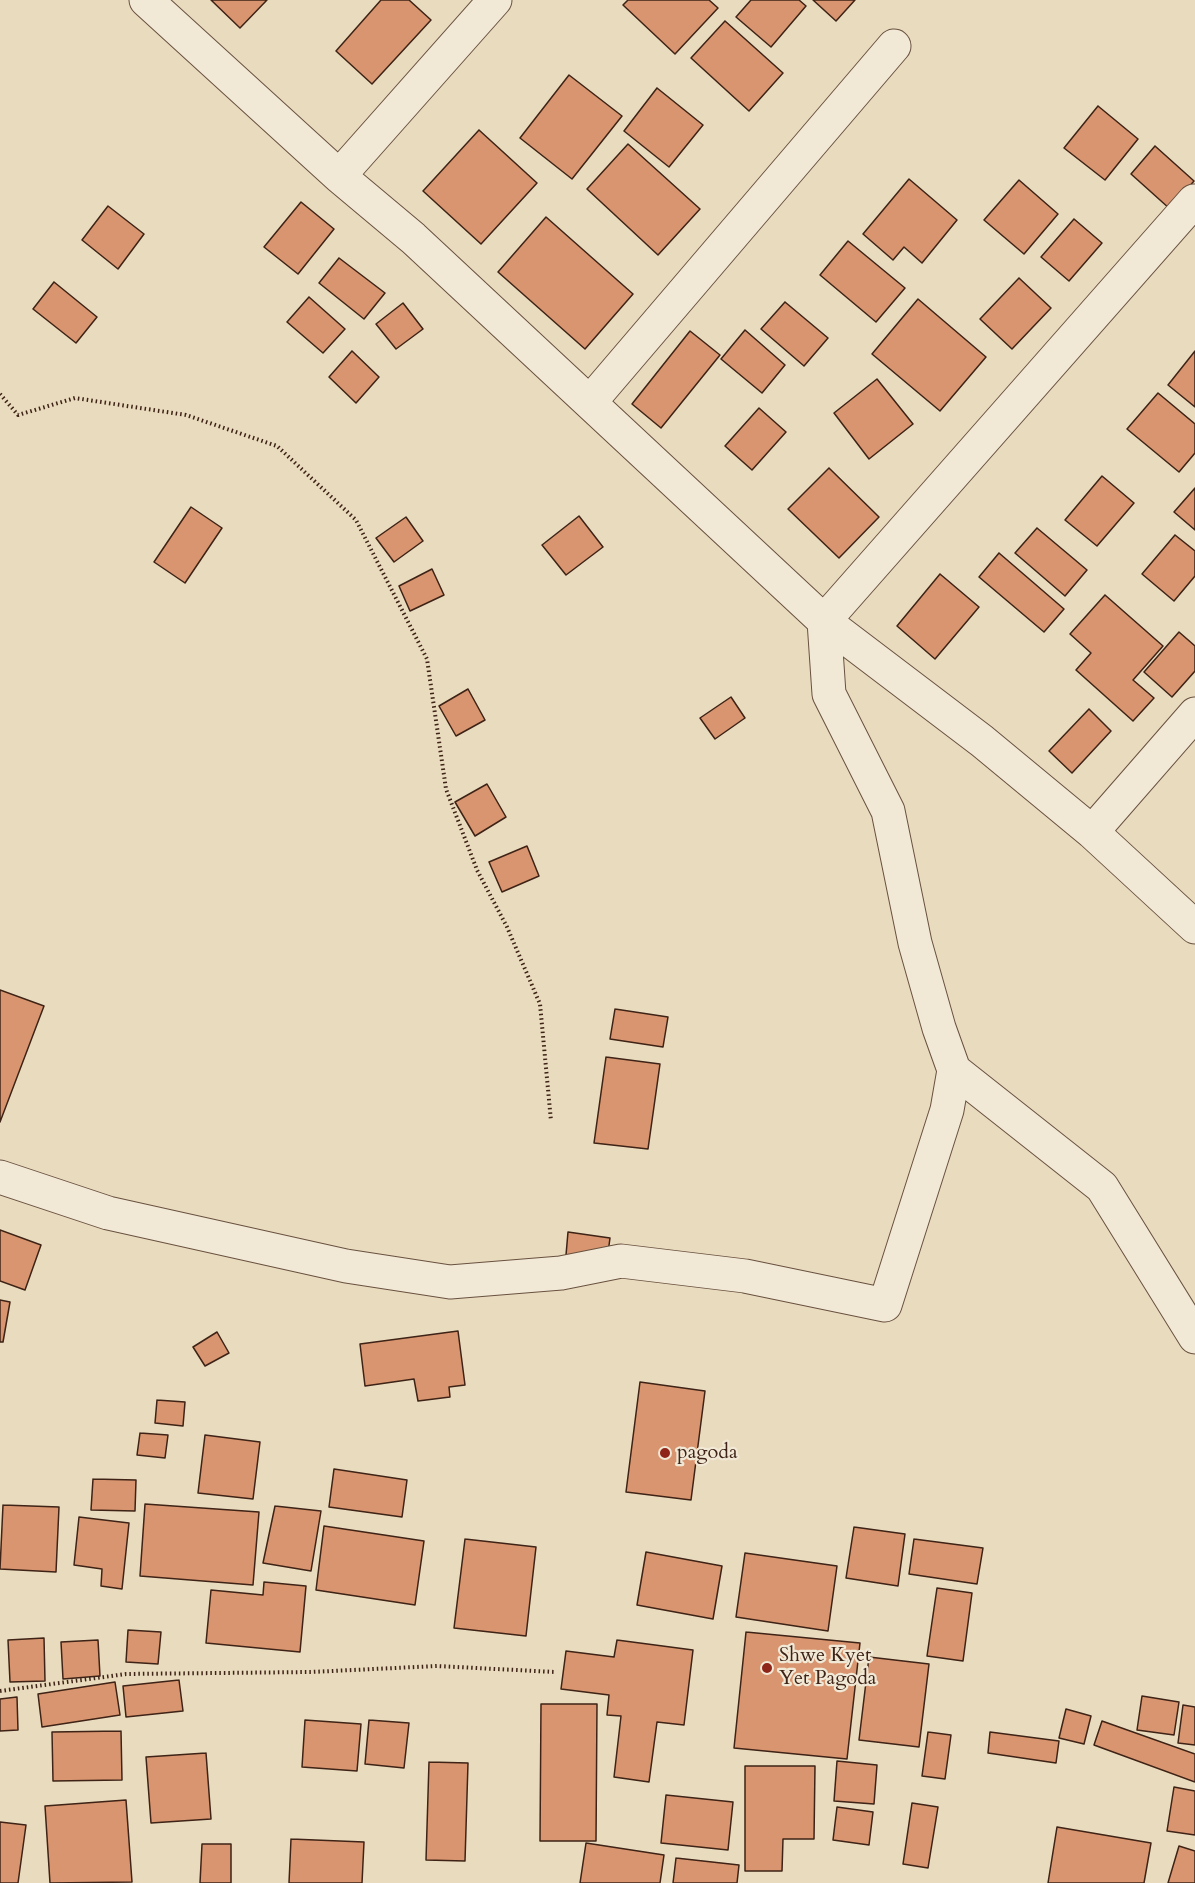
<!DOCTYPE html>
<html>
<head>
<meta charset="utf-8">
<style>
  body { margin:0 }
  canvas { display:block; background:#e9dbbe }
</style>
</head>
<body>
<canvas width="1195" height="1883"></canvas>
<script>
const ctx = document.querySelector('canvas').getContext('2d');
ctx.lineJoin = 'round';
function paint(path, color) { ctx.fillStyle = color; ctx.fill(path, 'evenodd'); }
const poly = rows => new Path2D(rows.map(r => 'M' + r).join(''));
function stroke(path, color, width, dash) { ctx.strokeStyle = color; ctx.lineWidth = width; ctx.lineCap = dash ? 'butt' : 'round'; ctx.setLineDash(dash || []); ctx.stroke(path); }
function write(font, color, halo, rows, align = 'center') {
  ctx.font = font + ' Cardo,serif'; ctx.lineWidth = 4.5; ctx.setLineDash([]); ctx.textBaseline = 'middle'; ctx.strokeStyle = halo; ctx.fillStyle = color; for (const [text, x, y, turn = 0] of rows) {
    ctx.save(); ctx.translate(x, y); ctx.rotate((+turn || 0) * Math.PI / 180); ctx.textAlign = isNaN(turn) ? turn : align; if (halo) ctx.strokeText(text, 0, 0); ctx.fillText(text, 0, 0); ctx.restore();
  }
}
const building = poly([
  [211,0,267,0,240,28,211,0],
  [381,0,409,0,431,20,372,84,336,51,381,0],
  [628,0,709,0,718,8,675,54,623,5,628,0],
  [751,0,799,0,806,6,771,47,736,17,751,0],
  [813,0,855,0,836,21,813,0],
  [725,21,783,73,749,111,691,58,725,21],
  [569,75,622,116,572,179,520,138,569,75],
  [657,88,703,125,669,167,624,131,657,88],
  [1098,106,1138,139,1105,180,1064,148,1098,106],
  [479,130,537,183,481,244,423,191,479,130],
  [628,144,700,209,658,255,587,189,628,144],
  [1155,146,1194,181,1170,209,1131,174,1155,146],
  [909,179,957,220,922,263,904,247,893,260,863,234,909,179],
  [1019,180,1058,214,1024,254,984,220,1019,180],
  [301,202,334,229,298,274,264,247,301,202],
  [108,206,144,234,118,269,82,240,108,206],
  [546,217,633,294,585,349,498,272,546,217],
  [1074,219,1102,243,1069,281,1041,257,1074,219],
  [848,241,905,288,876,322,820,275,848,241],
  [339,258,385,293,364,319,319,283,339,258],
  [1019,278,1051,308,1012,349,980,319,1019,278],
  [54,282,97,317,76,343,33,309,54,282],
  [309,297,345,329,323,353,287,322,309,297],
  [918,299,986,357,940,411,872,354,918,299],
  [785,302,828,338,804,366,761,329,785,302],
  [403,303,423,329,396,349,376,324,403,303],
  [745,330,785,365,762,393,721,359,745,330],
  [690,331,720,355,661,428,632,404,690,331],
  [352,351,379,377,356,403,329,377,352,351],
  [1195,351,1195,407,1168,385,1195,351],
  [877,379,913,424,869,459,834,413,877,379],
  [1158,393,1195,424,1195,453,1179,472,1127,429,1158,393],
  [759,408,786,432,752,470,725,446,759,408],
  [829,468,879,517,839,558,788,509,829,468],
  [1102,476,1134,503,1097,546,1065,520,1102,476],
  [1195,488,1195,530,1174,512,1195,488],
  [191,507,222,528,185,583,154,562,191,507],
  [579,516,603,547,566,575,542,545,579,516],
  [406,517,423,541,394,562,376,538,406,517],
  [1037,528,1087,570,1065,596,1015,553,1037,528],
  [1175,535,1195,551,1195,576,1174,601,1142,574,1175,535],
  [999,553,1064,609,1044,632,979,577,999,553],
  [432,569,444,595,410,611,399,586,432,569],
  [940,574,979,607,935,659,897,626,940,574],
  [1105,595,1163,646,1133,680,1154,698,1133,721,1076,670,1091,653,1070,634,1105,595],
  [1179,632,1195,646,1195,671,1172,697,1144,672,1179,632],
  [468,689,485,720,456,736,439,706,468,689],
  [731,697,745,718,715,739,700,718,731,697],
  [1089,709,1111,731,1072,773,1049,751,1089,709],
  [487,784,506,817,475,836,455,802,487,784],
  [527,846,539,876,502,892,489,862,527,846],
  [0,990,44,1006,0,1122,0,990],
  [615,1009,668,1017,663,1047,610,1039,615,1009],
  [606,1057,660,1064,648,1149,594,1143,606,1057],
  [0,1230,41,1245,25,1290,0,1281,0,1230],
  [568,1232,610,1238,607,1260,566,1255,568,1232],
  [0,1300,10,1302,3,1342,0,1342,0,1300],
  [458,1331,465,1385,449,1387,450,1397,418,1401,414,1379,365,1386,360,1344,458,1331],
  [217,1332,229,1353,205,1366,193,1347,217,1332],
  [640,1382,705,1391,691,1500,626,1492,640,1382],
  [157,1400,185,1402,183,1426,155,1423,157,1400],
  [140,1433,168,1435,165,1458,137,1455,140,1433],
  [205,1435,260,1442,253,1499,198,1493,205,1435],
  [334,1469,407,1480,402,1517,329,1507,334,1469],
  [93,1479,136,1480,135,1511,91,1510,93,1479],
  [145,1504,259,1512,253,1585,140,1576,145,1504],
  [3,1505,59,1507,56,1572,0,1569,3,1505],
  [275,1506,321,1511,311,1571,263,1563,275,1506],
  [79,1517,129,1523,122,1589,101,1586,102,1569,74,1565,79,1517],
  [324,1526,424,1541,415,1605,316,1590,324,1526],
  [854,1527,905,1534,898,1586,846,1578,854,1527],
  [465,1539,536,1547,526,1636,454,1628,465,1539],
  [914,1539,983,1548,977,1584,909,1574,914,1539],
  [646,1552,722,1566,713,1619,637,1605,646,1552],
  [745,1553,837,1566,828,1631,736,1617,745,1553],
  [264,1582,306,1586,300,1652,206,1643,211,1590,263,1595,264,1582],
  [937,1588,972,1593,963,1661,927,1656,937,1588],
  [128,1630,161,1632,158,1664,126,1662,128,1630],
  [746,1632,860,1643,847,1759,734,1748,746,1632],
  [44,1638,45,1681,10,1682,8,1640,44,1638],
  [98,1640,100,1676,63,1679,61,1642,98,1640],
  [617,1640,693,1650,684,1725,657,1722,649,1782,614,1777,621,1716,607,1715,609,1695,561,1689,566,1651,614,1657,617,1640],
  [869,1657,929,1664,919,1747,859,1740,869,1657],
  [179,1680,183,1711,126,1717,123,1686,179,1680],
  [115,1682,120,1715,42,1727,38,1694,115,1682],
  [1142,1696,1179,1702,1174,1735,1137,1730,1142,1696],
  [17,1697,18,1730,0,1731,0,1699,17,1697],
  [541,1704,597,1704,596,1841,540,1841,541,1704],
  [1183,1705,1195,1707,1195,1745,1178,1743,1183,1705],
  [1066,1709,1091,1716,1084,1744,1059,1738,1066,1709],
  [305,1720,361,1724,357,1771,302,1767,305,1720],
  [369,1720,409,1723,404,1768,365,1764,369,1720],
  [1102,1721,1195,1754,1195,1782,1094,1745,1102,1721],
  [121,1731,122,1780,53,1781,52,1732,121,1731],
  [928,1732,951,1735,945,1779,922,1776,928,1732],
  [990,1732,1059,1741,1056,1763,988,1753,990,1732],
  [206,1753,211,1819,151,1823,146,1757,206,1753],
  [837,1761,877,1765,874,1804,834,1801,837,1761],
  [429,1762,468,1763,465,1861,426,1860,429,1762],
  [745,1766,815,1766,814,1839,783,1839,782,1871,745,1871,745,1766],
  [1174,1787,1195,1791,1195,1835,1167,1831,1174,1787],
  [666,1795,733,1802,728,1850,661,1843,666,1795],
  [126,1800,132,1882,50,1883,45,1806,126,1800],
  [912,1803,938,1807,928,1868,903,1864,912,1803],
  [837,1807,873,1812,869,1845,833,1840,837,1807],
  [0,1822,26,1825,18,1883,0,1883,0,1822],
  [1057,1827,1151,1843,1144,1883,1048,1883,1057,1827],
  [291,1839,364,1842,362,1883,289,1883,291,1839],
  [586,1843,664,1855,660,1883,580,1883,586,1843],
  [202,1844,231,1844,231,1883,200,1883,202,1844],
  [1179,1846,1195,1851,1195,1883,1168,1883,1179,1846],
  [676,1858,739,1865,737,1883,673,1883,676,1858]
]);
const path = poly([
  [0,394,18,415,75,398,186,415,277,446,356,520,427,659,446,789,477,870,507,927,540,1004,551,1121],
  [0,1691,126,1674,311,1672,437,1666,555,1672]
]);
const minor = poly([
  [146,0,339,176,413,238,824,621,982,741,1092,832,1195,927],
  [339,176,495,0],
  [590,402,894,46],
  [1092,832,1195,714],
  [954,1070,1102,1187,1195,1337],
  [0,1177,108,1213,346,1266,450,1282,561,1273,621,1261,745,1276,885,1305,947,1110,954,1070,939,1028,915,943,888,811,829,694,824,621,1194,201]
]);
const markers = [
  [665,1453,6,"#8f2418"],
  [767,1668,6,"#8f2418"]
];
const poiNames = [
  ["pagoda",677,1453],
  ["Shwe Kyet",779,1656],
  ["Yet Pagoda",779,1679]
];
paint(building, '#d8956f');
stroke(building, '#3e2316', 1.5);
stroke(minor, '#695140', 35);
stroke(path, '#3e2316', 4, [1.5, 3]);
stroke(minor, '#f1e8d5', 33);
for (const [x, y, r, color] of markers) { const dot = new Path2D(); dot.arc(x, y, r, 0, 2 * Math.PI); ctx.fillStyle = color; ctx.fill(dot); stroke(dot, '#f1e8d5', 2); }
write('20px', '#3e2316', '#f1e8d5', poiNames, 'left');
</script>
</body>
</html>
